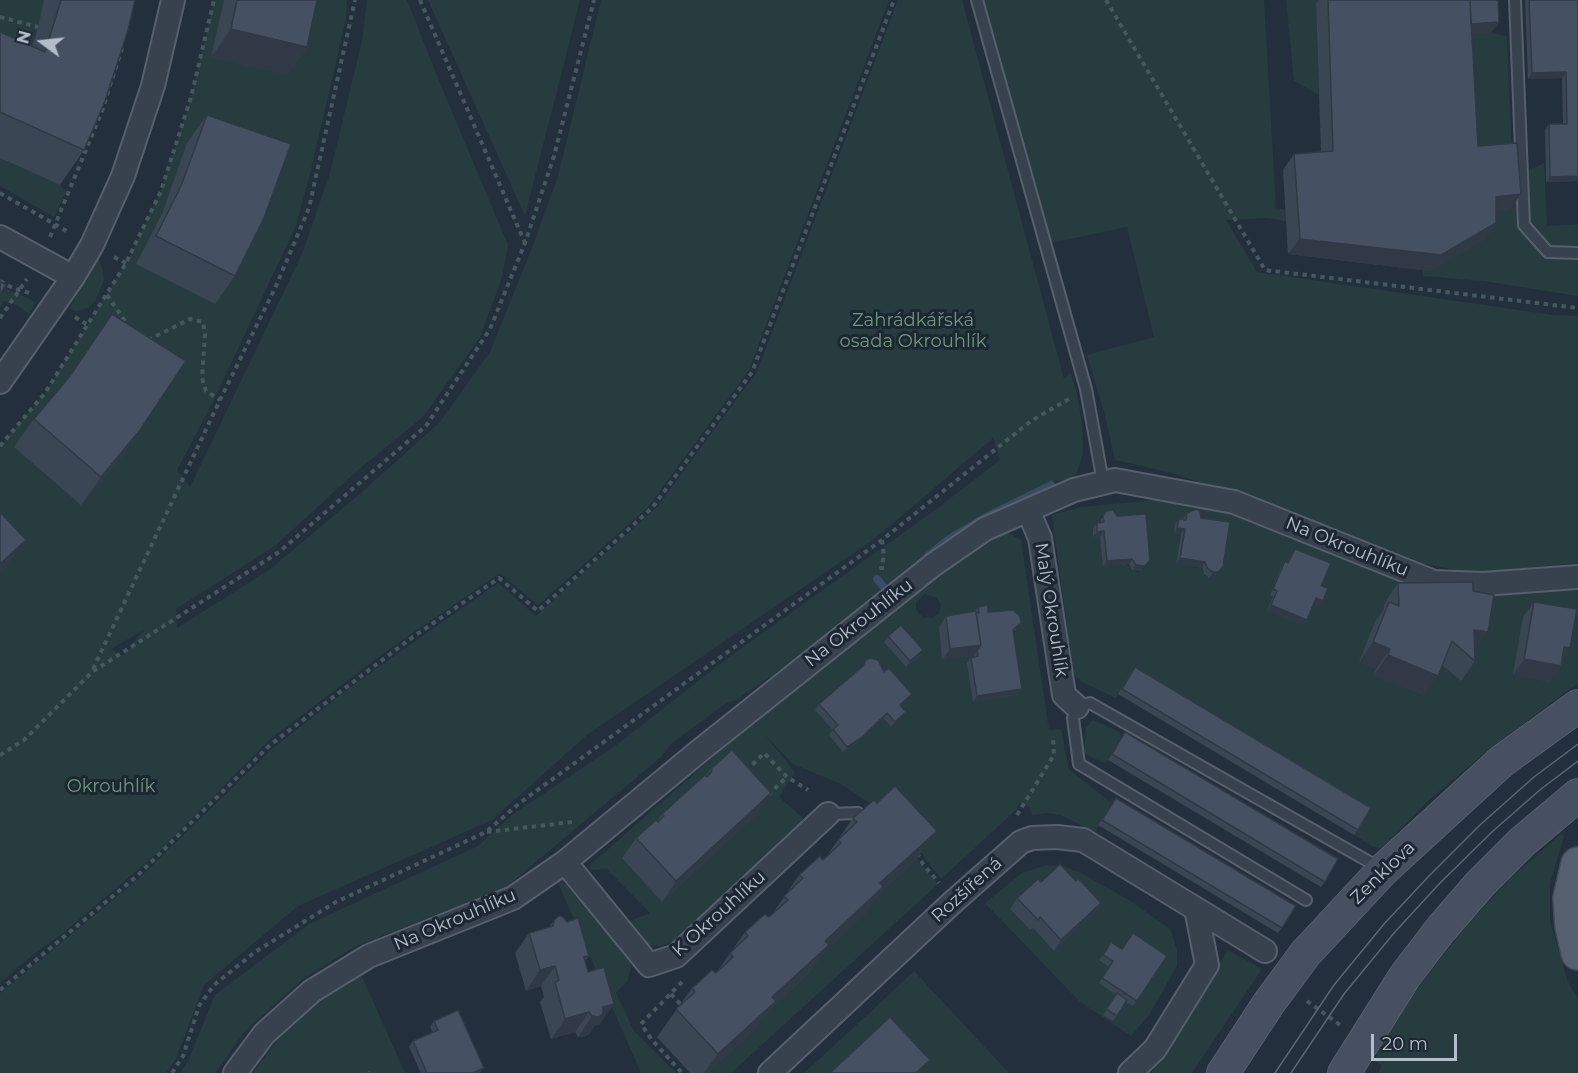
<!DOCTYPE html>
<html>
<head>
<meta charset="utf-8">
<style>
  body { margin:0 }
  #map { position:relative; width:1578px; height:1073px; overflow:hidden; background:#242f3e; font-family:Montserrat,sans-serif }
  canvas { display:block }
  .north { position:absolute; left:12px; top:12px; width:60px; height:60px; -webkit-text-stroke:4px #1d2633; paint-order:stroke; rotate:285deg; font-size:16px; font-weight:700; line-height:24px; text-align:center; color:#b4bcc9 }
  .north::after { content:''; display:block; margin:auto; width:21px; height:27px; background:#b4bcc9; clip-path:polygon(50% 0,100% 100%,50% 72%,0 100%) }
  .scale { position:absolute; left:1371px; top:1034px; width:86px; height:27px; box-sizing:border-box; border:3px solid #b4bcc9; border-top:0; padding-left:8px; font-size:18px; line-height:21px; white-space:nowrap; color:#b4bcc9; -webkit-text-stroke:4px #1d2633; paint-order:stroke }
</style>
</head>
<body>
<div id="map">
<canvas width="1578" height="1073"></canvas>
<div class="north">N</div>
<div class="scale">20 m</div>
</div>
<script>
const ctx = document.querySelector('canvas').getContext('2d');
ctx.lineJoin = 'round';
function paint(path, color) { ctx.fillStyle = color; ctx.fill(path, 'evenodd'); }
const poly = rows => new Path2D(rows.map(r => 'M' + r).join(''));
function stroke(path, color, width, dash) { ctx.strokeStyle = color; ctx.lineWidth = width; ctx.lineCap = dash ? 'butt' : 'round'; ctx.setLineDash(dash || []); ctx.stroke(path); }
function write(font, color, halo, rows, align = 'center') {
  ctx.font = font + ' Montserrat,sans-serif'; ctx.lineWidth = 6; ctx.setLineDash([]); ctx.textBaseline = 'middle'; ctx.strokeStyle = halo; ctx.fillStyle = color; for (const [text, x, y, turn = 0] of rows) {
    ctx.save(); ctx.translate(x, y); ctx.rotate((+turn || 0) * Math.PI / 180); ctx.textAlign = isNaN(turn) ? turn : align; if (halo) ctx.strokeText(text, 0, 0); ctx.fillText(text, 0, 0); ctx.restore();
  }
}
const green = poly([
  [0,0,45,0,29,60,0,79],
  [214,0,347,0,346,19,311,170,296,226,212,404,177,470,190,487,302,254,330,173,362,41,367,0,407,0,442,88,508,245,502,278,480,337,423,417,358,470,275,546,176,609,177,628,269,570,355,498,439,423,490,352,532,248,558,176,601,0,889,0,749,370,648,507,538,605,500,573,388,650,270,739,160,851,63,933,35,953,0,983,0,574,6,568,0,561,0,446,45,393,126,263,161,190,191,97],
  [145,629,123,656,111,649],
  [428,0,580,0,525,216],
  [898,0,962,0,1064,379,1071,373,1078,398,1082,425,1083,453,1077,473,1067,479,1052,482,986,515,948,537,887,589,784,667,736,700,726,703,671,744,661,757,506,887,356,946,304,978,246,1030,215,1073,180,1073,188,1061,215,995,309,924,478,846,513,814,615,746,729,657,935,510,1000,460,993,438,877,537,587,735,492,820,298,906,204,985,176,1059,166,1073,0,1073,0,993,137,880,272,749,356,683,498,583,536,616,657,507,757,372],
  [983,0,1264,0,1276,208,1475,241,1460,35,1491,33,1507,36,1513,178,1544,163,1547,226,1578,224,1578,296,1483,281,1423,276,1420,243,1267,218,1226,220,1257,272,1553,315,1578,316,1578,563,1472,573,1425,564,1273,507,1172,473,1115,460,1104,412,1087,355,1154,337,1127,227,1051,243],
  [1286,0,1359,0,1316,5,1319,95,1294,81],
  [0,158,60,185,66,192,54,217,0,186],
  [98,258,103,270,104,280,96,300,88,308,77,311,69,309],
  [0,286,36,302,29,314,15,304,4,301,0,307],
  [1156,500,1201,503,1236,511,1444,597,1578,590,1578,683,1488,750,1427,802,1382,848,1372,846,1354,835,1367,813,1132,672,1116,698,1080,681,1073,673,1052,515,1081,507],
  [1102,516,1146,565,1145,568,1138,572,1132,570,1100,537,1093,537,1100,528,1099,522],
  [1226,528,1219,572,1215,577,1209,578,1205,576,1201,568,1176,564,1181,534],
  [1285,568,1319,606,1312,604,1268,611,1273,596,1270,594],
  [1384,626,1460,650,1438,662,1423,696,1374,676],
  [1006,532,1021,540,1049,730,1061,729,1069,770,1112,803,1095,832,1061,815,1047,813,1032,815,1029,807,1019,803,1016,810,941,879,914,844,889,816,841,784,793,764,765,735,795,772,779,797,802,817,802,822,673,942,659,946,648,945,624,923,650,913,607,869,590,870,591,864,753,722,756,725,755,717,966,553],
  [925,594,937,598,941,605,939,613,932,618,924,618,916,610,916,602],
  [1017,623,1017,629,1013,635,973,658,973,656,942,660],
  [865,664,902,717,891,727,883,718,857,743,851,746,834,731,860,668],
  [1093,720,1120,732,1121,738,1108,760,1104,763,1084,753,1086,727],
  [1561,834,1564,836,1550,883,1550,922,1568,982,1578,999,1578,1073,1378,1073,1382,1065,1374,1061,1384,1039,1407,1003,1437,963,1469,923,1511,878],
  [917,859,938,884,731,1073,708,1073,756,1029,753,1025,806,969,863,915,860,911],
  [1046,865,1065,867,1081,873,1129,900,1170,929,1177,950,1177,966,1149,1015,1131,1036,1079,1001,985,903,1022,873],
  [1010,909,1094,914,1054,951,1033,928,1030,930],
  [562,880,628,958,631,965,628,980,616,993,634,1031,676,1073,641,1073,558,883],
  [1228,950,1262,969,1192,1073,1151,1073,1160,1063],
  [914,971,1009,1073,804,1073,864,1018],
  [360,972,405,1073,253,1073,288,1026,318,1001]
]);
const stream = poly([
  [928,556,949,539,990,515,1051,485],
  [877,579,887,591,893,585]
]);
const path = poly([
  [420,0,525,243],
  [1106,0,1265,270,1578,308],
  [0,17,38,27],
  [0,193,70,233],
  [50,237,102,111,122,48],
  [114,257,126,263],
  [0,281,13,288,33,294],
  [107,295,127,324],
  [75,317,88,325],
  [0,318,27,279],
  [148,340,190,319,203,322,205,334,202,378,206,391,220,400],
  [0,446,45,393,126,263,161,191,191,97,214,0],
  [882,540,884,556,881,568,888,568],
  [93,669,220,400,276,286,309,208,355,0],
  [0,755,24,740,92,672,279,552,426,426,490,329,525,243,554,156,594,0],
  [746,771,764,753,787,777,808,790],
  [768,795,787,777],
  [1017,815,1054,755,1053,737],
  [487,832,572,822],
  [917,853,923,864,939,883],
  [682,982,641,1024,652,1040,682,1073],
  [0,990,137,876,270,745,410,639,499,578,538,611,652,508,752,372,894,0],
  [671,994,682,1006],
  [1307,1001,1340,1025],
  [172,1073,183,1056,199,1006,214,985,255,952,336,902,486,832,521,802,882,540,1031,421,1069,399]
]);
const service = poly([
  [977,0,1086,389,1103,482],
  [1515,0,1524,225,1548,252,1578,253],
  [828,814,858,813],
  [1306,900,1079,764,1073,718,1077,707,1090,703,1380,868]
]);
const minor = poly([
  [0,237,73,277],
  [0,382,73,277,92,245,123,176,153,86,173,0],
  [1028,510,1040,538,1064,695,1077,707],
  [565,862,649,965,676,956,828,814],
  [235,1073,264,1034,312,991,369,956,513,898,565,862,698,752,933,565,985,529,1074,490,1115,480,1234,502,1434,582,1483,584,1578,577],
  [770,1073,954,901,1021,842,1032,838,1057,837,1083,840,1265,951],
  [1130,1073,1155,1049,1207,965,1196,909]
]);
const secondary = poly([
  [1223,1073,1269,1003,1305,954,1383,870,1502,761,1578,706],
  [1344,1073,1405,976,1441,929,1480,884,1522,842,1578,795]
]);
const primary = poly([
  [1578,864,1570,898,1572,926,1578,953]
]);
const tram = poly([
  [1275,1073,1334,985,1384,924,1429,876,1481,824,1534,777,1578,744],
  [1291,1073,1344,994,1394,933,1440,883,1493,831,1541,789,1578,761]
]);
const wall = poly([
  [44,0,135,0,84,150,60,185,0,158,0,32,32,47,38,27],
  [224,0,317,0,307,47,287,75,211,57],
  [1319,0,1328,0,1491,33,1472,34,1478,146,1510,210,1496,211,1496,223,1485,239,1430,271,1288,254,1283,170,1294,154,1321,152,1316,4],
  [1525,0,1578,0,1578,181,1546,182,1545,130,1549,124,1563,124,1562,78,1528,79],
  [207,115,235,276,215,304,136,264,162,214,187,143],
  [112,314,140,430,121,458,81,505,14,447,34,419,65,382],
  [1106,511,1146,565,1141,571,1132,570,1129,564,1103,567,1100,537,1093,537,1093,528,1097,523,1099,523],
  [1187,513,1201,518,1223,567,1214,578,1209,578,1204,574,1202,568,1176,564,1181,534,1174,534,1175,524,1179,519,1183,519],
  [1295,549,1321,586,1319,607,1314,604,1303,625,1267,611,1273,596,1270,595,1281,567,1285,561,1287,562],
  [1398,583,1475,651,1475,661,1461,681,1442,665,1424,696,1373,676,1376,669,1359,662,1375,622,1384,609,1384,604],
  [1534,602,1570,648,1562,660,1561,666,1550,682,1513,675,1523,617],
  [978,607,1017,629,1013,632,1018,695,973,702,967,663,971,658,973,657,973,656,942,660,939,627,946,616,975,611],
  [888,636,919,656,906,667,884,642],
  [866,660,884,672,908,700,901,706,902,717,891,727,883,718,857,743,843,752,829,735,833,730,815,710,819,704,861,669],
  [1131,672,1358,830,1354,835,1118,694],
  [1125,732,1325,882,1321,887,1108,760],
  [711,769,757,814,662,902,622,858,636,838,657,821,662,814,706,776],
  [1116,798,1282,928,1278,933,1098,825],
  [853,818,917,859,877,896,864,915,823,953,809,973,770,1009,756,1029,708,1073,690,1073,657,1037,692,988,716,973,745,932,771,916,799,875,824,860],
  [1076,881,1101,903,1094,914,1054,951,1033,928,1030,930,1010,909,1017,898,1041,882],
  [554,920,589,956,585,961,600,1024,594,1026,589,1034,584,1037,578,1037,575,1032,551,1039,540,1002,544,997,541,986,526,991,515,953,529,933,549,927],
  [1108,948,1167,956,1133,1006,1126,1002,1113,1021,1103,1015,1116,995,1099,983,1109,967,1099,960],
  [434,1021,480,1073,421,1073,409,1047,413,1041,432,1032,430,1027]
]);
const shadedWall = poly([
  [1499,22,1491,33,1460,35,1468,24],
  [231,29,307,47,287,75,211,57],
  [1566,72,1562,78,1528,79,1532,73],
  [1578,176,1578,181,1546,182,1550,177],
  [1521,194,1510,210,1485,213,1496,197],
  [1496,223,1485,239,1430,271,1288,254,1300,239],
  [140,430,121,458,81,505,101,477],
  [1177,528,1185,529,1181,534,1174,534],
  [1104,531,1100,537,1093,537,1097,532],
  [26,540,6,568,0,574,0,564],
  [1180,558,1205,562,1202,568,1176,564],
  [1132,559,1129,564,1103,567,1107,561],
  [1150,560,1141,571,1132,570,1136,565],
  [1223,567,1214,578,1209,578,1213,572],
  [1316,598,1323,601,1319,607,1312,604],
  [1271,605,1307,620,1303,625,1267,611],
  [1474,630,1488,632,1473,653],
  [1373,642,1390,649,1376,669,1359,662],
  [981,645,973,656,942,660,950,649],
  [1564,647,1570,648,1559,664],
  [923,650,919,656,906,667,910,661],
  [1388,655,1438,676,1424,696,1373,676],
  [1524,659,1561,666,1550,682,1513,675],
  [1022,689,1018,695,973,702,977,696],
  [912,694,908,700,896,711,900,705],
  [906,712,902,717,891,727,895,722],
  [887,713,883,718,857,743,843,752,847,747],
  [771,793,757,814,662,902,676,881],
  [937,831,917,859,877,896,864,915,823,953,809,973,770,1009,756,1029,708,1073,704,1073,718,1054,880,883],
  [1101,903,1094,914,1054,951,1061,940],
  [555,966,541,986,526,991,540,970],
  [614,1004,600,1024,594,1026,589,1034,584,1037,578,1037,592,1016,603,1007],
  [589,1012,575,1032,551,1039,565,1019],
  [930,1060,921,1073,916,1073],
  [484,1068,480,1073,473,1073]
]);
const building = poly([
  [61,0,135,0,128,30,105,101,84,150,0,112,0,32,45,52,61,0],
  [237,0,317,0,307,47,231,29,237,0],
  [1328,0,1470,0,1478,146,1517,143,1521,194,1496,197,1496,223,1441,255,1300,239,1294,154,1333,151,1328,0],
  [1470,0,1498,0,1499,22,1471,24,1470,0],
  [1529,0,1578,0,1578,176,1550,177,1549,124,1567,124,1566,72,1532,73,1529,0],
  [207,115,291,144,264,218,235,276,156,236,181,186,207,115],
  [0,281,6,285,0,294,0,281],
  [112,314,186,361,140,430,101,477,34,419,70,376,112,314],
  [1196,509,1200,511,1201,518,1230,522,1223,567,1218,572,1213,572,1208,569,1205,562,1180,558,1185,529,1177,528,1179,519,1186,520,1187,513,1196,509],
  [1113,510,1117,516,1146,514,1150,560,1145,566,1136,565,1132,559,1107,561,1104,531,1097,532,1097,523,1104,522,1103,516,1106,511,1113,510],
  [0,512,26,540,0,564,0,512],
  [1295,549,1331,563,1321,586,1328,588,1323,601,1316,598,1307,620,1271,605,1277,591,1273,589,1285,561,1288,563,1295,549],
  [1473,582,1473,591,1494,595,1488,632,1474,630,1475,661,1452,641,1438,676,1388,655,1390,649,1373,642,1389,602,1399,606,1398,583,1473,582],
  [1534,602,1577,609,1570,648,1564,647,1561,666,1524,659,1534,602],
  [988,605,988,612,1013,610,1020,616,1021,623,1013,630,1022,689,977,696,971,658,978,656,977,651,981,645,976,613,979,613,978,607,988,605],
  [976,611,981,645,950,649,946,616,976,611],
  [901,625,923,650,910,661,888,636,901,625],
  [870,658,878,660,884,672,889,668,912,694,900,705,906,712,895,722,887,713,861,738,847,747,833,729,838,725,819,704,863,666,866,660,870,658],
  [1135,667,1371,808,1358,830,1122,689,1135,667],
  [1125,732,1338,859,1325,882,1112,754,1125,732],
  [732,750,771,793,676,881,636,838,656,820,658,822,664,816,662,814,705,775,707,777,712,771,711,769,732,750],
  [895,786,937,831,880,883,883,887,825,941,829,945,772,997,776,1001,718,1054,676,1009,695,992,692,988,712,970,716,973,733,957,730,953,748,936,745,932,765,914,769,917,788,900,784,896,803,878,799,875,820,856,823,860,841,843,838,840,857,822,853,818,874,800,877,803,895,786],
  [1116,798,1296,906,1282,928,1102,820,1116,798],
  [1060,864,1076,881,1078,878,1101,903,1061,940,1040,917,1038,920,1017,898,1038,879,1041,882,1060,864],
  [559,916,563,917,567,922,578,918,589,956,584,957,588,972,604,967,614,1004,603,1007,603,1013,599,1017,592,1016,589,1012,565,1019,555,982,559,980,555,966,540,970,529,933,553,926,554,920,559,916],
  [1133,933,1167,956,1137,1001,1102,978,1113,961,1103,955,1111,942,1122,949,1133,933],
  [1117,993,1127,1000,1117,1016,1106,1009,1117,993],
  [458,1010,484,1068,473,1073,427,1073,413,1041,438,1030,434,1021,458,1010],
  [890,1017,930,1060,916,1073,830,1073,890,1017],
  [370,1070,371,1073,364,1073,370,1070]
]);
const parkNames = [
  ["Zahrádkářská",913,321],
  ["osada Okrouhlík",913,342],
  ["Okrouhlík",111,787]
];
const streetNames = [
  ["Na Okrouhlíku",1347,547,22],
  ["Malý Okrouhlík",1051,610,81],
  ["Na Okrouhlíku",859,623,-38],
  ["Zenklova",1383,873,-44],
  ["Rozšířená",967,890,-42],
  ["K Okrouhlíku",719,914,-42],
  ["Na Okrouhlíku",455,920,-23]
];
paint(green, '#263c3f');
stroke(stream, '#394c67', 8);
stroke(service, '#565f6c', 14);
stroke(minor, '#565f6c', 26);
stroke(secondary, '#565f6c', 34);
stroke(primary, '#414a57', 36);
stroke(path, '#44595c', 4, [4.5, 4.5]);
stroke(service, '#38414e', 10);
stroke(minor, '#38414e', 22);
stroke(secondary, '#465061', 32);
stroke(primary, '#56606e', 33);
stroke(tram, '#5a6575', 1.5);
paint(wall, '#3b4654');
paint(shadedWall, '#303945');
paint(building, '#455162');
stroke(building, '#303945', 1.5);
write('18px', '#6b9a76', '#1d2633', parkNames);
write('18px', '#b4bcc9', '#1d2633', streetNames);
</script>
</body>
</html>
